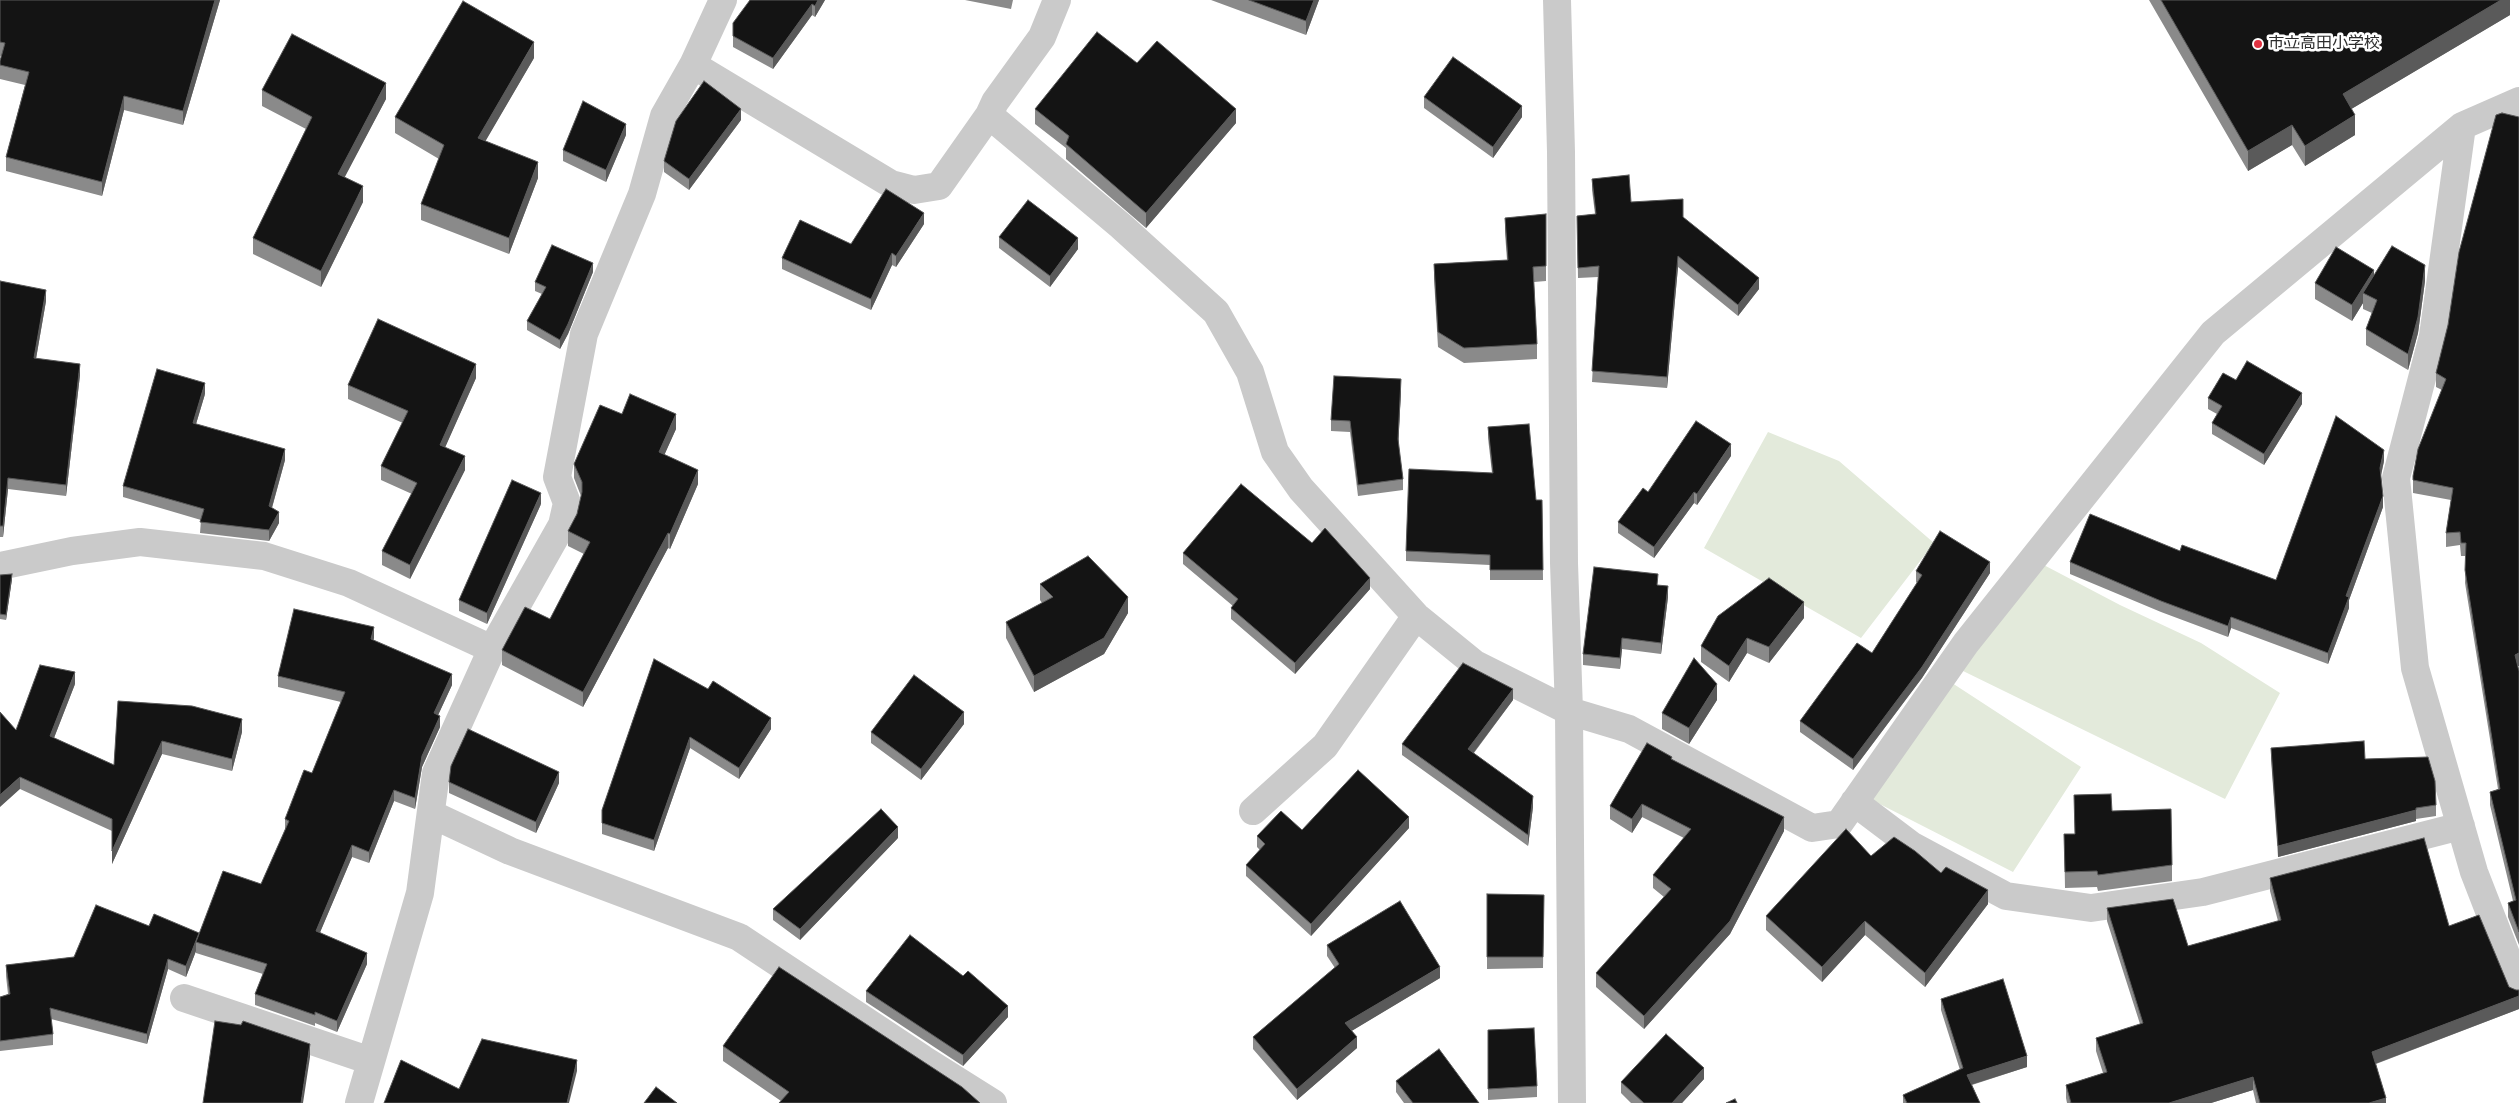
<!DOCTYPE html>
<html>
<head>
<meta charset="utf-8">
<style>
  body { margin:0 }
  canvas { display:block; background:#fff }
</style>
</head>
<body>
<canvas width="2519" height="1103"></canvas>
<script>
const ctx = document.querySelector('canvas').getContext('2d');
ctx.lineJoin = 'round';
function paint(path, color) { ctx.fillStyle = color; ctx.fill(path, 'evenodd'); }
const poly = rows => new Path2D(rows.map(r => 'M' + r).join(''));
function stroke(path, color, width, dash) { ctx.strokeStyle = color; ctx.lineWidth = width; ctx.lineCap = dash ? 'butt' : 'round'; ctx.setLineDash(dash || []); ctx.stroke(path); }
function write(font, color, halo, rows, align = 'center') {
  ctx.font = font + ' "Space Grotesk","Noto Sans JP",sans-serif'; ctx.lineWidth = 5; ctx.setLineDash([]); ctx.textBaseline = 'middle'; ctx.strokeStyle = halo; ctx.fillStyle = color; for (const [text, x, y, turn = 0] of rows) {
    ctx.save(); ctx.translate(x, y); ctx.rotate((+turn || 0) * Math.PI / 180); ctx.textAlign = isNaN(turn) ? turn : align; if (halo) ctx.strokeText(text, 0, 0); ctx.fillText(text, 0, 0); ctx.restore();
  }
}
const green = poly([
  [1768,432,1839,461,1934,543,1861,638,1704,548],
  [2040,563,2120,605,2201,643,2280,693,2225,799,1961,670],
  [1949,681,2081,767,2013,872,1866,797]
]);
const minor = poly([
  [1557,0,1561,152,1564,563,1569,711,1572,1103],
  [693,65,723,0],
  [989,115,1121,226,1216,312,1250,372,1275,452,1301,489,1416,616,1475,664,1569,711,1629,729,1812,828,1839,824,1966,643,2213,333,2462,126,2519,101],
  [2462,126,2433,336,2396,478,2415,668,2474,872,2519,988],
  [0,566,72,551,140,542,264,556,349,583,492,649],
  [1854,802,1911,845,2006,896,2091,908,2203,892,2461,826],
  [1253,811,1325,746,1416,616],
  [431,814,510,851,739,937,923,1059,993,1103],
  [184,998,371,1061],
  [359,1103,420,893,436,773,492,649,562,525,567,503,557,477,584,334,642,194,664,116,693,65,891,184,914,190,939,186,989,115,995,102,1042,37,1057,0]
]);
const wall = poly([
  [0,0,220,0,183,125,124,110,102,196,6,171,6,157,25,85,0,79,0,61,1,57,0,56],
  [825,0,815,17,812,15,773,69,733,47,733,23],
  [965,0,1013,0,1011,9],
  [1211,0,1319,0,1306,35],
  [2149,0,2510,0,2510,15,2351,109,2355,135,2305,166,2292,145,2248,171],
  [534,58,485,141,538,178,509,254,421,220,421,204,439,159,395,133,395,117],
  [1137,63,1236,123,1146,228,1066,159,1066,148,1035,124,1035,109],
  [262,90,386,99,344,177,363,202,321,287,253,254,253,238,306,129,262,106],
  [1424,97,1522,117,1493,158,1424,108],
  [741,120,689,190,664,172,664,161],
  [626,135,606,182,563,161,563,150],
  [1592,179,1631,202,1683,217,1759,289,1738,316,1678,267,1667,388,1592,382,1598,277,1578,278,1577,216,1595,214,1592,190],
  [1546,214,1546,281,1534,282,1537,344,1537,359,1464,363,1438,347,1434,279,1434,264,1507,260,1505,233,1505,218],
  [924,224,896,267,892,265,871,310,782,269,782,258,851,244],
  [999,237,1078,249,1050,287,999,248],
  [593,272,568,334,560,349,527,330,527,321,542,294,535,291,535,282],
  [2374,276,2425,281,2418,333,2408,370,2366,345,2366,329,2372,313,2363,309,2363,303,2352,321,2315,299,2315,283],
  [0,281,46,301,36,359,80,375,66,496,8,489,3,537,0,537],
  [2448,325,2519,671,2519,945,2508,917,2508,903,2513,901,2490,805,2490,792,2498,789,2465,583,2466,556,2461,556,2460,545,2446,547,2446,533,2451,500,2413,493,2413,476,2442,390,2436,387,2436,373],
  [476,378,445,447,465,470,410,579,382,565,382,551,412,494,381,480,381,466,403,423,348,399,348,385],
  [2236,380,2302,404,2264,465,2212,434,2212,423,2217,414,2208,409,2208,398],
  [1401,391,1398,442,1403,479,1403,490,1358,496,1350,432,1331,431,1331,420],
  [205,394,196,424,285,460,272,508,279,523,269,541,200,533,201,520,123,497,123,486],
  [622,414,676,429,664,455,698,484,670,549,668,548,583,707,502,665,502,650,550,619,584,554,568,546,568,531,577,514,581,496,574,478,574,464],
  [1488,427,1536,500,1542,500,1543,580,1490,580,1490,565,1406,561,1406,551,1492,473,1488,438],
  [1731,456,1697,505,1694,503,1654,558,1618,533,1618,522,1648,492],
  [2384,461,2381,476,2383,507,2349,600,2349,608,2328,664,2231,628,2228,637,2161,612,2070,574,2070,562,2276,580],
  [541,504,487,624,459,611,459,600],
  [1312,543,1370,589,1295,674,1231,619,1231,608,1233,606,1183,564,1183,553],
  [1916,571,1990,573,1922,678,1853,770,1800,732,1800,721,1872,653,1917,583,1916,582],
  [0,575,12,579,6,620,0,619],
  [1040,584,1128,613,1104,654,1034,692,1006,638,1006,622,1042,603,1040,600],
  [1658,585,1668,597,1661,654,1622,649,1620,669,1583,665,1583,654],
  [1804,618,1769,663,1747,653,1729,682,1701,662,1701,646],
  [374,638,373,640,452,685,438,715,440,727,422,767,415,809,394,801,369,863,352,857,320,932,367,964,337,1032,315,1023,315,1026,255,1005,255,994,263,974,196,953,196,951,186,977,168,969,147,1044,51,1019,53,1034,53,1045,0,1051,0,997,8,994,6,976,6,965,74,957,149,926,199,933,261,884,285,830,285,819,312,773,341,702,278,687,278,676],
  [654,659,771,729,739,779,690,748,654,851,602,834,602,810],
  [75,684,54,738,114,765,118,701,242,732,232,771,162,754,112,864,112,831,20,789,16,730],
  [1513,700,1474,753,1533,807,1528,846,1402,755,1402,744],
  [1717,700,1689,744,1662,729,1662,713],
  [964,724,921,780,871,743,871,732],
  [2271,748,2365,759,2436,805,2436,816,2416,819,2416,821,2278,857,2271,759],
  [1672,759,1784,831,1730,934,1644,1029,1596,987,1596,973,1664,897,1653,888,1653,875,1684,838,1642,817,1632,833,1610,819,1610,806],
  [449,782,559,783,536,833,449,793],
  [2074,795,2112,811,2172,865,2172,881,2098,891,2097,887,2065,888,2064,834,2075,834],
  [1409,828,1311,936,1246,876,1246,865,1260,850,1257,847,1257,836],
  [898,838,800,940,773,920,773,909],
  [1871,856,1941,873,1988,904,1925,987,1865,935,1822,982,1766,930,1766,916],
  [2270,878,2449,926,2509,987,2516,990,2519,990,2519,1009,2376,1064,2386,1103,2256,1103,2253,1090,2211,1103,2067,1103,2066,1098,2066,1085,2103,1073,2096,1051,2096,1038,2140,1024,2107,921,2107,908,2188,946,2278,921,2270,891],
  [1487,894,1544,895,1543,968,1487,969],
  [1327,945,1440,978,1351,1031,1357,1048,1297,1100,1253,1049,1253,1037,1335,968,1327,956],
  [963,976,1008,1017,963,1066,866,1002,866,991],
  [1941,999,2027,1067,1972,1085,1980,1103,1903,1103,1903,1095,1960,1070,1941,1010],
  [1488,1030,1537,1086,1537,1097,1488,1100],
  [723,1046,980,1103,781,1101,723,1061],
  [1704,1079,1682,1103,1631,1103,1621,1093,1621,1082],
  [1396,1081,1479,1103,1404,1103,1396,1092]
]);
const shadedWall = poly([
  [215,0,220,0,183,125,183,111],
  [818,0,825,0,815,17,815,6],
  [1314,0,1319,0,1306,35,1306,21],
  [2501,0,2510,0,2510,15,2343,114,2343,94],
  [812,4,812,15,773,69,773,58],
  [534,42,534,58,478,154,478,138],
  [386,83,386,99,338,190,338,174],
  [124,96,124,110,102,196,102,182],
  [1522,106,1522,117,1493,158,1493,147],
  [741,109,741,120,689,190,689,179],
  [1236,109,1236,123,1146,228,1146,213],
  [2355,115,2355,135,2305,166,2305,146],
  [626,124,626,135,606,182,606,170],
  [2292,125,2292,145,2248,171,2248,151],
  [538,162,538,178,509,254,509,238],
  [363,186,363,202,321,287,321,271],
  [924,213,924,224,896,267,896,256],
  [1078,238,1078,249,1050,287,1050,276],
  [892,253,892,265,871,310,871,299],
  [1678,256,1678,267,1667,388,1667,377],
  [593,263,593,272,568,334,560,349,560,340],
  [2425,265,2425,281,2418,333,2408,370,2408,354],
  [2374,270,2374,286,2363,293,2363,303,2352,321,2352,305],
  [1759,278,1759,289,1738,316,1738,305],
  [46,290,46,301,34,370,34,358],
  [80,364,80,375,66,496,66,485],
  [476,364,476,378,440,459,440,445],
  [1401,379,1401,391,1398,450,1398,439],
  [205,383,205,394,193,434,193,423],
  [2302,393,2302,404,2264,465,2264,454],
  [676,414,676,429,659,467,659,452],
  [1731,444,1731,456,1697,505,1697,494],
  [285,449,285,460,269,518,269,506],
  [2384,450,2384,461,2380,479,2380,468],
  [465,456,465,470,410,579,410,565],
  [698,470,698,484,670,549,670,534],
  [8,478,8,489,3,537,3,526],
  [1694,492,1694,503,1654,558,1654,547],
  [541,493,541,504,487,624,487,613],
  [2383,496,2383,507,2349,600,2349,608,2328,664,2328,653,2346,596],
  [279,512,279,523,269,541,269,530],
  [668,533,668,548,583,707,583,692],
  [1990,562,1990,573,1922,678,1853,770,1853,759],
  [12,574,12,579,6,620,6,615],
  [1370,578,1370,589,1295,674,1295,663],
  [1668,586,1668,597,1661,654,1661,643],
  [1128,597,1128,613,1104,654,1034,692,1034,676],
  [1804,602,1804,618,1769,663,1769,647],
  [2231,617,2231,628,2228,637,2228,626],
  [374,627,374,638,371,650,371,639],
  [1622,638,1622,649,1620,669,1620,658],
  [1747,638,1747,653,1729,682,1729,666],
  [2519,653,2519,666,2515,668,2515,655],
  [75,672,75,684,50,748,50,736],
  [452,674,452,685,434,724,434,713],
  [1717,684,1717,700,1689,744,1689,728],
  [1513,689,1513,700,1468,760,1468,749],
  [964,712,964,724,921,780,921,769],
  [440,716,440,727,422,767,415,809,415,798,422,756],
  [771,718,771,729,739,779,739,768],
  [242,719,242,732,232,771,232,759],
  [690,737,690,748,654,851,654,840],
  [162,741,162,754,112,864,112,851],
  [559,772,559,783,536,833,536,822],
  [20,777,20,789,0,807,0,795],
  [394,790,394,801,369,863,369,852],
  [1533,796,1533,807,1528,846,1528,835],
  [1642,804,1642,817,1632,833,1632,819],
  [2416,810,2416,821,2278,857,2278,846],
  [1409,817,1409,828,1311,936,1311,924],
  [1784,817,1784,831,1730,934,1644,1029,1644,1016],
  [898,827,898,838,800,940,800,929],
  [352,845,352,857,316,942,316,931],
  [1988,890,1988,904,1925,987,1925,973],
  [1865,921,1865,935,1822,982,1822,967],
  [199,933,196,942,196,951,186,977,186,966],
  [367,953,367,964,337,1032,337,1021],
  [168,959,168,969,147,1044,147,1034],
  [1440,967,1440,978,1345,1035,1345,1023],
  [2519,996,2519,1009,2372,1065,2372,1052],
  [1008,1006,1008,1017,963,1066,963,1055],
  [1357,1037,1357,1048,1297,1100,1297,1089],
  [310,1044,310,1057,303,1103,301,1103],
  [2027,1056,2027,1067,1967,1086,1967,1075],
  [577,1060,577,1071,569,1103,567,1103],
  [1704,1068,1704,1079,1682,1103,1672,1103],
  [2253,1077,2253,1090,2211,1103,2169,1103],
  [2386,1098,2386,1103,2369,1103]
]);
const building = poly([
  [0,0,215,0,183,111,124,96,102,182,6,157,29,72,0,65,0,61,5,43,0,42,0,0],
  [750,0,818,0,815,6,812,4,773,58,733,36,733,23,750,0],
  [1249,0,1314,0,1306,21,1249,0],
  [2161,0,2501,0,2343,94,2355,115,2305,146,2292,125,2248,151,2161,0],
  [463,1,534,42,478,138,538,162,509,238,421,204,444,145,395,117,463,1],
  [1097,32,1137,63,1157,41,1236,109,1146,213,1066,144,1069,136,1035,109,1097,32],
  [292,34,386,83,338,174,363,186,321,271,253,238,312,117,262,90,292,34],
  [1453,57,1522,106,1493,147,1424,97,1453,57],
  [704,81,741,109,689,179,664,161,676,121,704,81],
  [583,101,626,124,606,170,563,150,583,101],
  [2502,113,2519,117,2519,653,2515,655,2519,671,2519,932,2508,903,2516,900,2490,792,2500,789,2465,570,2466,543,2461,543,2460,532,2446,533,2453,488,2413,480,2413,476,2418,449,2446,379,2436,373,2448,325,2459,252,2496,115,2502,113],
  [1629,175,1631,202,1683,199,1683,217,1759,278,1738,305,1678,256,1667,377,1592,371,1599,266,1578,268,1577,216,1596,214,1592,179,1629,175],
  [886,189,924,213,896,256,892,253,871,299,782,258,800,220,851,244,886,189],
  [1028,200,1078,238,1050,276,999,237,1028,200],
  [1546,214,1546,266,1533,267,1537,344,1464,348,1438,332,1434,264,1508,260,1505,218,1546,214],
  [552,245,593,263,568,324,560,340,527,321,546,287,535,282,552,245],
  [2392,246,2425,265,2418,317,2408,354,2366,329,2377,300,2363,293,2392,246],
  [2336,247,2374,270,2352,305,2315,283,2336,247],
  [0,281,46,290,34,358,80,364,66,485,8,478,3,526,0,526,0,281],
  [378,319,476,364,440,445,465,456,410,565,382,551,417,483,381,466,408,411,348,385,378,319],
  [2247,361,2302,393,2264,454,2212,423,2222,406,2208,398,2223,373,2236,380,2247,361],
  [157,369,205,383,193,423,285,449,269,506,279,512,269,530,200,522,204,509,123,486,157,369],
  [1334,376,1401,379,1398,439,1403,479,1358,485,1350,421,1331,420,1334,376],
  [630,394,676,414,659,452,698,470,670,534,668,533,583,692,502,650,525,607,550,619,590,542,568,531,577,514,582,492,582,482,574,464,600,405,622,414,630,394],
  [2336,416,2384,450,2380,468,2383,496,2346,596,2349,597,2328,653,2231,617,2228,626,2161,601,2070,562,2090,514,2180,551,2182,545,2276,580,2336,416],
  [1696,421,1731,444,1697,494,1694,492,1654,547,1618,522,1643,488,1648,492,1696,421],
  [1529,424,1536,500,1542,500,1543,570,1490,570,1490,555,1406,551,1409,469,1493,473,1488,427,1529,424],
  [512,480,541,493,487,613,459,600,512,480],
  [1241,484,1312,543,1325,528,1370,578,1295,663,1231,608,1238,599,1183,553,1241,484],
  [1940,531,1990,562,1922,667,1853,759,1800,721,1857,643,1872,653,1922,575,1916,571,1940,531],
  [1088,556,1128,597,1104,638,1034,676,1006,622,1053,597,1040,584,1088,556],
  [1594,567,1658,574,1657,585,1668,586,1661,643,1622,638,1620,658,1583,654,1594,567],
  [12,574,6,615,0,614,0,575,12,574],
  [1769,578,1804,602,1769,647,1747,638,1729,666,1701,646,1718,616,1769,578],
  [294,609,374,627,371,639,452,674,434,713,440,716,422,756,415,798,394,790,369,852,352,845,316,931,367,953,337,1021,315,1012,315,1015,255,994,267,964,196,942,223,871,261,884,289,821,285,819,304,770,312,773,345,692,278,676,294,609],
  [1694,658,1717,684,1689,728,1662,713,1694,658],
  [654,659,708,689,713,681,771,718,739,768,690,737,654,840,602,823,602,810,654,659],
  [1463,663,1513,689,1468,749,1533,796,1528,835,1402,744,1463,663],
  [40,665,75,672,50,736,114,765,118,701,192,706,242,719,232,759,162,741,112,851,112,819,20,777,0,795,0,712,16,730,40,665],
  [914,675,964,712,921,769,871,732,914,675],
  [468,729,559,772,536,822,449,782,451,766,468,729],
  [2364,741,2365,759,2428,757,2435,781,2436,805,2416,808,2416,810,2278,846,2271,748,2364,741],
  [1647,743,1672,757,1671,759,1784,817,1730,921,1644,1016,1596,973,1671,889,1653,875,1691,829,1642,804,1632,819,1610,806,1647,743],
  [1358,770,1409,817,1311,924,1246,865,1265,844,1257,836,1281,811,1302,830,1358,770],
  [2111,794,2112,811,2171,809,2172,865,2098,875,2097,871,2065,872,2064,834,2075,834,2074,795,2111,794],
  [881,809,898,827,800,929,773,909,881,809],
  [1846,829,1871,856,1894,837,1915,851,1941,873,1946,867,1988,890,1925,973,1865,921,1822,967,1766,916,1846,829],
  [2424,838,2449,926,2479,915,2509,987,2516,990,2519,990,2519,996,2372,1052,2386,1098,2369,1103,2260,1103,2253,1077,2169,1103,2071,1103,2066,1085,2107,1072,2096,1038,2143,1023,2107,908,2173,899,2188,946,2281,920,2270,878,2424,838],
  [1487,894,1544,895,1543,957,1487,957,1487,894],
  [1400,901,1440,967,1345,1023,1357,1037,1297,1089,1253,1037,1339,964,1327,945,1400,901],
  [96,905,149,926,154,914,199,933,186,966,168,959,147,1034,50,1008,53,1034,0,1041,0,997,10,994,6,965,74,957,96,905],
  [910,935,963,976,968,971,1008,1006,963,1055,866,991,910,935],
  [779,967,962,1087,980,1103,779,1103,789,1092,723,1046,779,967],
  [2003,979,2027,1056,1967,1075,1980,1103,1907,1103,1903,1095,1963,1068,1941,999,2003,979],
  [215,1021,241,1025,243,1021,310,1044,301,1103,203,1103,215,1021],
  [1534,1028,1537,1086,1488,1089,1488,1030,1534,1028],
  [1666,1034,1704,1068,1672,1103,1644,1103,1621,1082,1666,1034],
  [482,1039,577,1060,567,1103,384,1103,401,1060,459,1089,482,1039],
  [1439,1049,1479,1103,1413,1103,1396,1081,1439,1049],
  [656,1087,677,1103,644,1103,656,1087],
  [1735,1099,1737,1103,1726,1103,1735,1099]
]);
const markers = [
  [2258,44,5,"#e13241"]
];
const poiNames = [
  ["市立高田小学校",2268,44]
];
paint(green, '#e3eadb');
stroke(minor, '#cacaca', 28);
paint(wall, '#8a8a8a');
paint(shadedWall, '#5a5a5a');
paint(building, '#141414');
stroke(building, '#5a5a5a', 1);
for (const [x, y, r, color] of markers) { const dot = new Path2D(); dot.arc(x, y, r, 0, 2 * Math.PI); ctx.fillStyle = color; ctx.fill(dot); stroke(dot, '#fff', 2); }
write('16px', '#2d2d2d', '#fff', poiNames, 'left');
</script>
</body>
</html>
